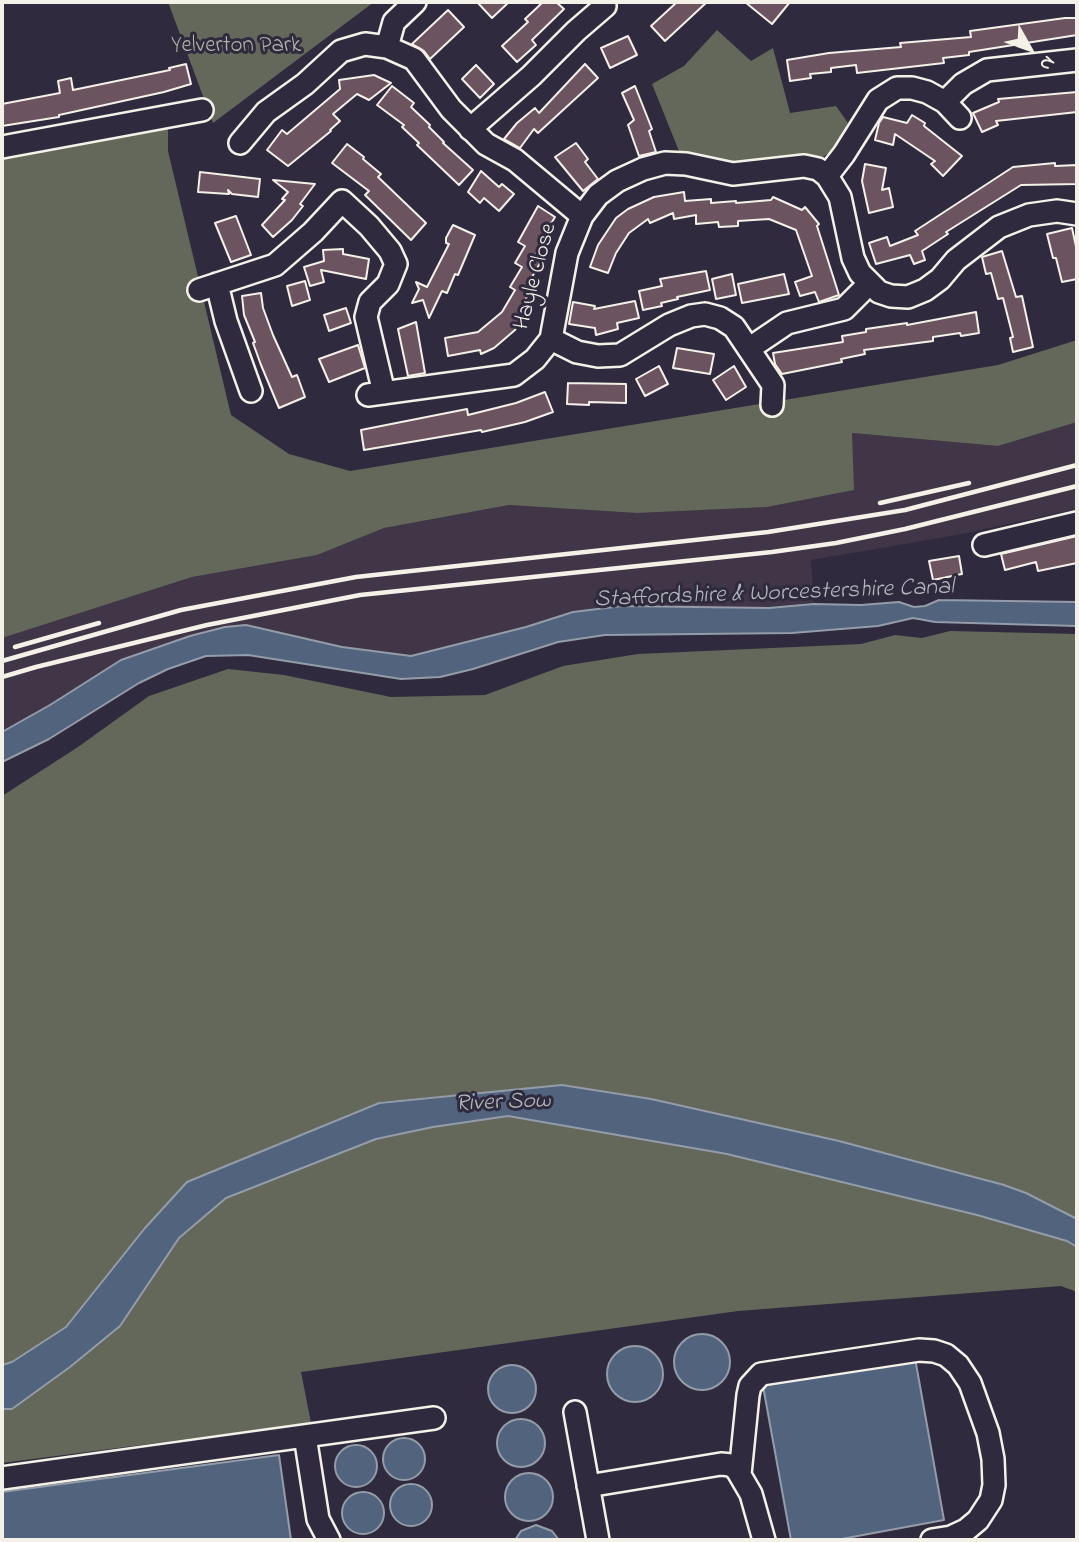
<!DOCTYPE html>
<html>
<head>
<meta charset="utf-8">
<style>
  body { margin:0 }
  #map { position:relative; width:1079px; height:1542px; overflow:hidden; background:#2f2a3d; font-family:"Indie Flower",sans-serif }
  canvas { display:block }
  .frame { position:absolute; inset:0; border:4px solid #f4f1e8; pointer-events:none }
  .north { position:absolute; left:995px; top:14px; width:70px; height:70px; -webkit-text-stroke:5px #2f2a3d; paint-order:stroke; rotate:130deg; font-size:19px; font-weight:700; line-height:28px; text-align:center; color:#f4f1e8 }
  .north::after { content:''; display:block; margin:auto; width:24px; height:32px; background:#f4f1e8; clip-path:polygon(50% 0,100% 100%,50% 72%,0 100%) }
</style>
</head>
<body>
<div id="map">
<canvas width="1079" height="1542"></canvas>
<div class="frame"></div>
<div class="north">N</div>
</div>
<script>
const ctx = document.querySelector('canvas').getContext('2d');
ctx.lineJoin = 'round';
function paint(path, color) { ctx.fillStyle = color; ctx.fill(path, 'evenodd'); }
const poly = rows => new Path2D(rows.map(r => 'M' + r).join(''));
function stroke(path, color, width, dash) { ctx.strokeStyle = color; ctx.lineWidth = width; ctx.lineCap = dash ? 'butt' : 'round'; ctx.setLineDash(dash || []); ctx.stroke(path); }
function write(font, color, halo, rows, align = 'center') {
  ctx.font = font + ' "Indie Flower",sans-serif'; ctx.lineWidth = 6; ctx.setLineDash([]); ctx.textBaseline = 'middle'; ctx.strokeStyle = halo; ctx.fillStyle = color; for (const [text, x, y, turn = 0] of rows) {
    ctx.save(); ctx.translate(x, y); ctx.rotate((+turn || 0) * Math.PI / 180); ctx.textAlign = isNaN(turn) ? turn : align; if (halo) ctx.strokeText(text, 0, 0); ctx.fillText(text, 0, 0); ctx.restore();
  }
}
const built = poly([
  [1077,422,1077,509,957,535,811,560,814,604,769,608,622,606,573,612,526,627,411,656,342,647,246,625,222,628,190,636,121,660,50,705,2,732,2,638,192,577,317,555,384,528,509,505,637,513,767,507,854,490,851,433,998,446]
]);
const green = poly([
  [168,2,374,2,213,123],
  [717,30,751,61,773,48,790,113,836,106,848,123,832,151,821,158,737,164,681,156,652,84,684,66],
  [168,126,168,151,231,415,289,454,350,471,998,365,1077,340,1077,422,998,446,852,433,854,490,767,507,637,513,509,505,384,528,317,555,192,577,2,638,2,157],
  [950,631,1077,634,1077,1219,1026,1193,1004,1185,839,1141,651,1099,562,1085,379,1102,187,1182,145,1228,66,1327,12,1362,2,1364,2,796,78,747,149,696,228,669,284,675,391,697,485,695,563,666,638,654,861,644,895,635,922,638],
  [508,1116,727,1154,977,1215,1067,1241,1077,1247,1077,1292,1061,1286,738,1311,301,1372,311,1423,2,1463,2,1409,12,1409,70,1367,150,1279,179,1238,226,1198,376,1139,433,1127]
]);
const water = poly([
  [939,600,1077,602,1077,626,935,622,913,618,878,626,792,633,605,635,558,642,473,669,440,677,401,679,248,655,206,656,168,669,139,683,49,739,2,762,2,732,50,705,121,660,190,636,225,627,246,625,342,647,411,656,526,627,573,612,622,606,769,608,814,604,861,605,899,602,914,607,925,606,939,600],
  [562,1085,651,1099,839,1141,1004,1185,1026,1193,1077,1219,1077,1247,1067,1241,977,1215,727,1154,508,1116,433,1127,376,1139,226,1198,179,1238,120,1326,70,1367,12,1409,2,1409,2,1365,12,1362,66,1327,145,1228,187,1182,379,1103,562,1085],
  '674 1362a28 28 0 1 1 56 0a28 28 0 1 1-56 0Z',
  '607 1374a28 28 0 1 1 56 0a28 28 0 1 1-56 0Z',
  [915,1358,944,1520,836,1540,791,1540,763,1386,915,1358],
  '488 1389a24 24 0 1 1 48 0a24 24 0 1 1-48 0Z',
  '497 1443a24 24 0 1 1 48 0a24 24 0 1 1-48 0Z',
  '383 1459a21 21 0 1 1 42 0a21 21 0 1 1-42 0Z',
  '335 1466a21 21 0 1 1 42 0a21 21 0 1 1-42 0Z',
  [279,1455,291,1540,2,1540,2,1492,279,1455],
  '505 1497a24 24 0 1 1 48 0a24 24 0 1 1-48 0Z',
  '390 1505a21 21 0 1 1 42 0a21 21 0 1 1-42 0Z',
  '342 1513a21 21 0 1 1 42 0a21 21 0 1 1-42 0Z',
  [536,1525,552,1531,559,1540,515,1540,521,1531,536,1525]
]);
const building = poly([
  [477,2,509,2,492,18,477,2],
  [543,2,556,2,564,9,532,40,536,45,517,62,502,46,528,22,525,19,543,2],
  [677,2,707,2,665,41,651,26,677,2],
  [745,2,790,2,772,24,745,2],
  [448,10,464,27,430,59,424,51,412,44,448,10],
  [1065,18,1077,18,1077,35,969,52,969,55,943,58,944,63,857,73,856,65,831,68,831,72,810,74,811,78,790,81,787,60,829,53,901,47,900,43,971,37,970,31,1065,18],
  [628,36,637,55,610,68,601,48,628,36],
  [186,64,191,84,164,92,59,115,59,117,2,126,2,104,60,93,58,81,71,78,73,90,170,70,169,68,186,64],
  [585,64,598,78,538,133,534,129,520,148,504,139,517,123,535,108,539,113,585,64],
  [476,65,494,84,480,98,462,79,476,65],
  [374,75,391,83,369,100,357,94,333,114,340,121,330,130,331,131,288,166,267,150,282,130,287,134,340,89,339,80,374,75],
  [392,86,414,103,411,107,430,125,429,127,444,142,443,143,473,170,459,185,417,145,419,143,402,127,404,125,377,105,392,86],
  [635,86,652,129,649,131,656,152,639,156,628,125,634,120,622,93,635,86],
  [1077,92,1077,112,996,121,998,125,982,132,973,113,999,102,998,99,1077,92],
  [912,115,925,123,924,126,962,156,943,176,931,164,935,161,895,134,893,145,875,140,879,123,883,117,907,123,912,115],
  [576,143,588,159,585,162,598,179,583,191,555,157,576,143],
  [347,144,364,157,363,159,381,174,378,177,426,223,411,240,365,195,369,191,332,163,347,144],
  [1055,163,1055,166,1077,165,1077,184,1021,185,946,232,948,234,922,251,925,260,914,264,910,255,876,264,869,243,887,237,890,246,918,235,915,231,1013,167,1055,163],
  [865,164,886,168,882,190,889,188,893,207,869,213,862,181,865,164],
  [481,171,499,187,502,184,514,194,499,211,484,198,480,203,468,192,481,171],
  [200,172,260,179,258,197,232,194,228,190,229,194,198,192,200,172],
  [273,180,315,184,300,204,303,206,292,220,273,237,262,225,285,200,282,199,288,192,273,180],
  [684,192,685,201,711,199,711,203,736,201,736,203,771,200,773,197,802,210,805,207,819,224,817,226,839,295,819,302,815,292,800,296,795,282,812,276,796,230,769,219,738,221,738,226,719,227,718,222,696,224,696,215,674,219,673,213,650,223,648,219,629,233,616,253,608,273,590,267,598,245,616,218,628,209,654,197,684,192],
  [538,206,555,217,543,237,546,238,535,256,542,260,532,277,537,280,525,300,532,304,515,330,494,348,481,354,480,350,448,356,445,338,478,332,502,312,515,290,510,287,522,267,515,263,525,246,518,242,538,206],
  [236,216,251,255,231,262,215,223,236,216],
  [453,225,475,235,458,275,455,274,447,293,442,291,429,318,423,300,412,303,419,289,416,282,427,287,449,244,446,243,446,238,453,225],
  [1072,228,1077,251,1077,279,1062,282,1056,258,1053,258,1047,234,1072,228],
  [343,249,343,254,369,259,366,279,321,270,324,282,310,286,304,267,324,261,323,250,343,249],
  [1002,251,1016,297,1022,296,1033,347,1013,352,1010,338,1013,337,1003,298,998,299,991,273,986,274,982,257,1002,251],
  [706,271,710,290,677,297,678,299,661,303,662,306,643,310,639,291,662,286,660,279,706,271],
  [732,274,736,295,716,299,712,279,732,274],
  [784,274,789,294,742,303,738,284,784,274],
  [305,281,310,300,292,306,287,286,305,281],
  [261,293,263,308,273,335,292,377,297,375,305,397,279,408,261,365,253,343,255,342,244,315,242,296,261,293],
  [635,301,639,318,617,323,618,329,596,335,595,328,569,324,573,302,595,306,594,309,635,301],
  [346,308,351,323,329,331,324,315,346,308],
  [976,312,979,333,961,336,960,333,933,337,933,341,864,350,865,354,841,359,842,362,782,374,775,364,773,353,843,342,842,336,866,332,866,329,907,323,907,325,976,312],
  [416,322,425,373,408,376,398,329,416,322],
  [358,345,365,368,329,382,319,359,358,345],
  [677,348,714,354,710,374,673,368,677,348],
  [659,366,668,384,645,396,636,379,659,366],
  [734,366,746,387,726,400,713,380,734,366],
  [568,383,626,384,626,403,589,402,589,405,567,404,568,383],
  [545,392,553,412,525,422,482,432,481,430,364,450,361,430,467,409,468,415,516,403,545,392],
  [1077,536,1077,563,1038,571,1036,562,1005,570,1001,554,1077,536],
  [959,556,962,574,933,580,929,561,959,556]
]);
const minor = poly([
  [387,47,394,22,415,2],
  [945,102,963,84,987,70,1077,60],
  [470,129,531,76,576,31,605,6,602,2],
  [240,143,266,112,305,84,341,51,365,44,387,47,414,59,451,109,486,144,515,160,582,216],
  [2,147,202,110],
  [827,176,844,154,878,100,897,88,912,88,927,92,945,102,960,118],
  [217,284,226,321,251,391],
  [199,290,275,265,313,232,342,201,369,226,390,251,396,264,388,284,370,302,366,317,384,393],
  [551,339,577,352,598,356,620,355,669,325,691,316,705,314,720,318,734,327,773,385,772,405],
  [750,348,787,323,844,309,869,284],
  [368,395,514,375,535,359,551,339,567,253,582,216,598,195,617,181,643,169,665,163,686,164,733,174,804,166,818,169,827,176,840,197,853,258,860,273,879,292,891,296,908,297,925,290,940,279,956,260,999,227,1029,215,1057,211,1077,214],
  [984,545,1077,523],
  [575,1412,598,1540],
  [305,1436,318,1519,329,1540],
  [740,1474,748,1395,750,1386,761,1374,919,1350,934,1351,946,1355,958,1365,970,1383,988,1433,993,1459,994,1485,991,1500,978,1520,966,1530,951,1537,932,1540],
  [2,1478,434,1418],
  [588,1486,721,1464,731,1465,737,1470,751,1494,764,1540]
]);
const rail = poly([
  [880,503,969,483],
  [15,647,99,623],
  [2,661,181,610,356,577,768,532,905,510,1077,465],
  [2,677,36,667,207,625,360,595,772,552,836,543,905,529,1077,486]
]);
const parkNames = [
  ["Yelverton Park",236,47]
];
const streetNames = [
  ["Hayle Close",537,277,-75]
];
const waterNames = [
  ["Staffordshire & Worcestershire Canal",774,595,-2],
  ["River Sow",503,1104,-2]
];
paint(built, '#413647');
paint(green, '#64685a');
paint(water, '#52637d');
stroke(water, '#939ca8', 2);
paint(building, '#6b535f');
stroke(building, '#f4f1e8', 2);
stroke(minor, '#f4f1e8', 26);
stroke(minor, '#2f2a3d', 21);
stroke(rail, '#f4f1e8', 4.5);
write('23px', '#b3b3a8', '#2f2a3d', parkNames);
write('23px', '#f4f1e8', '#2f2a3d', streetNames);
write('italic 24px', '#b3b8bd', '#2f2a3d', waterNames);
</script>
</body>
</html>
